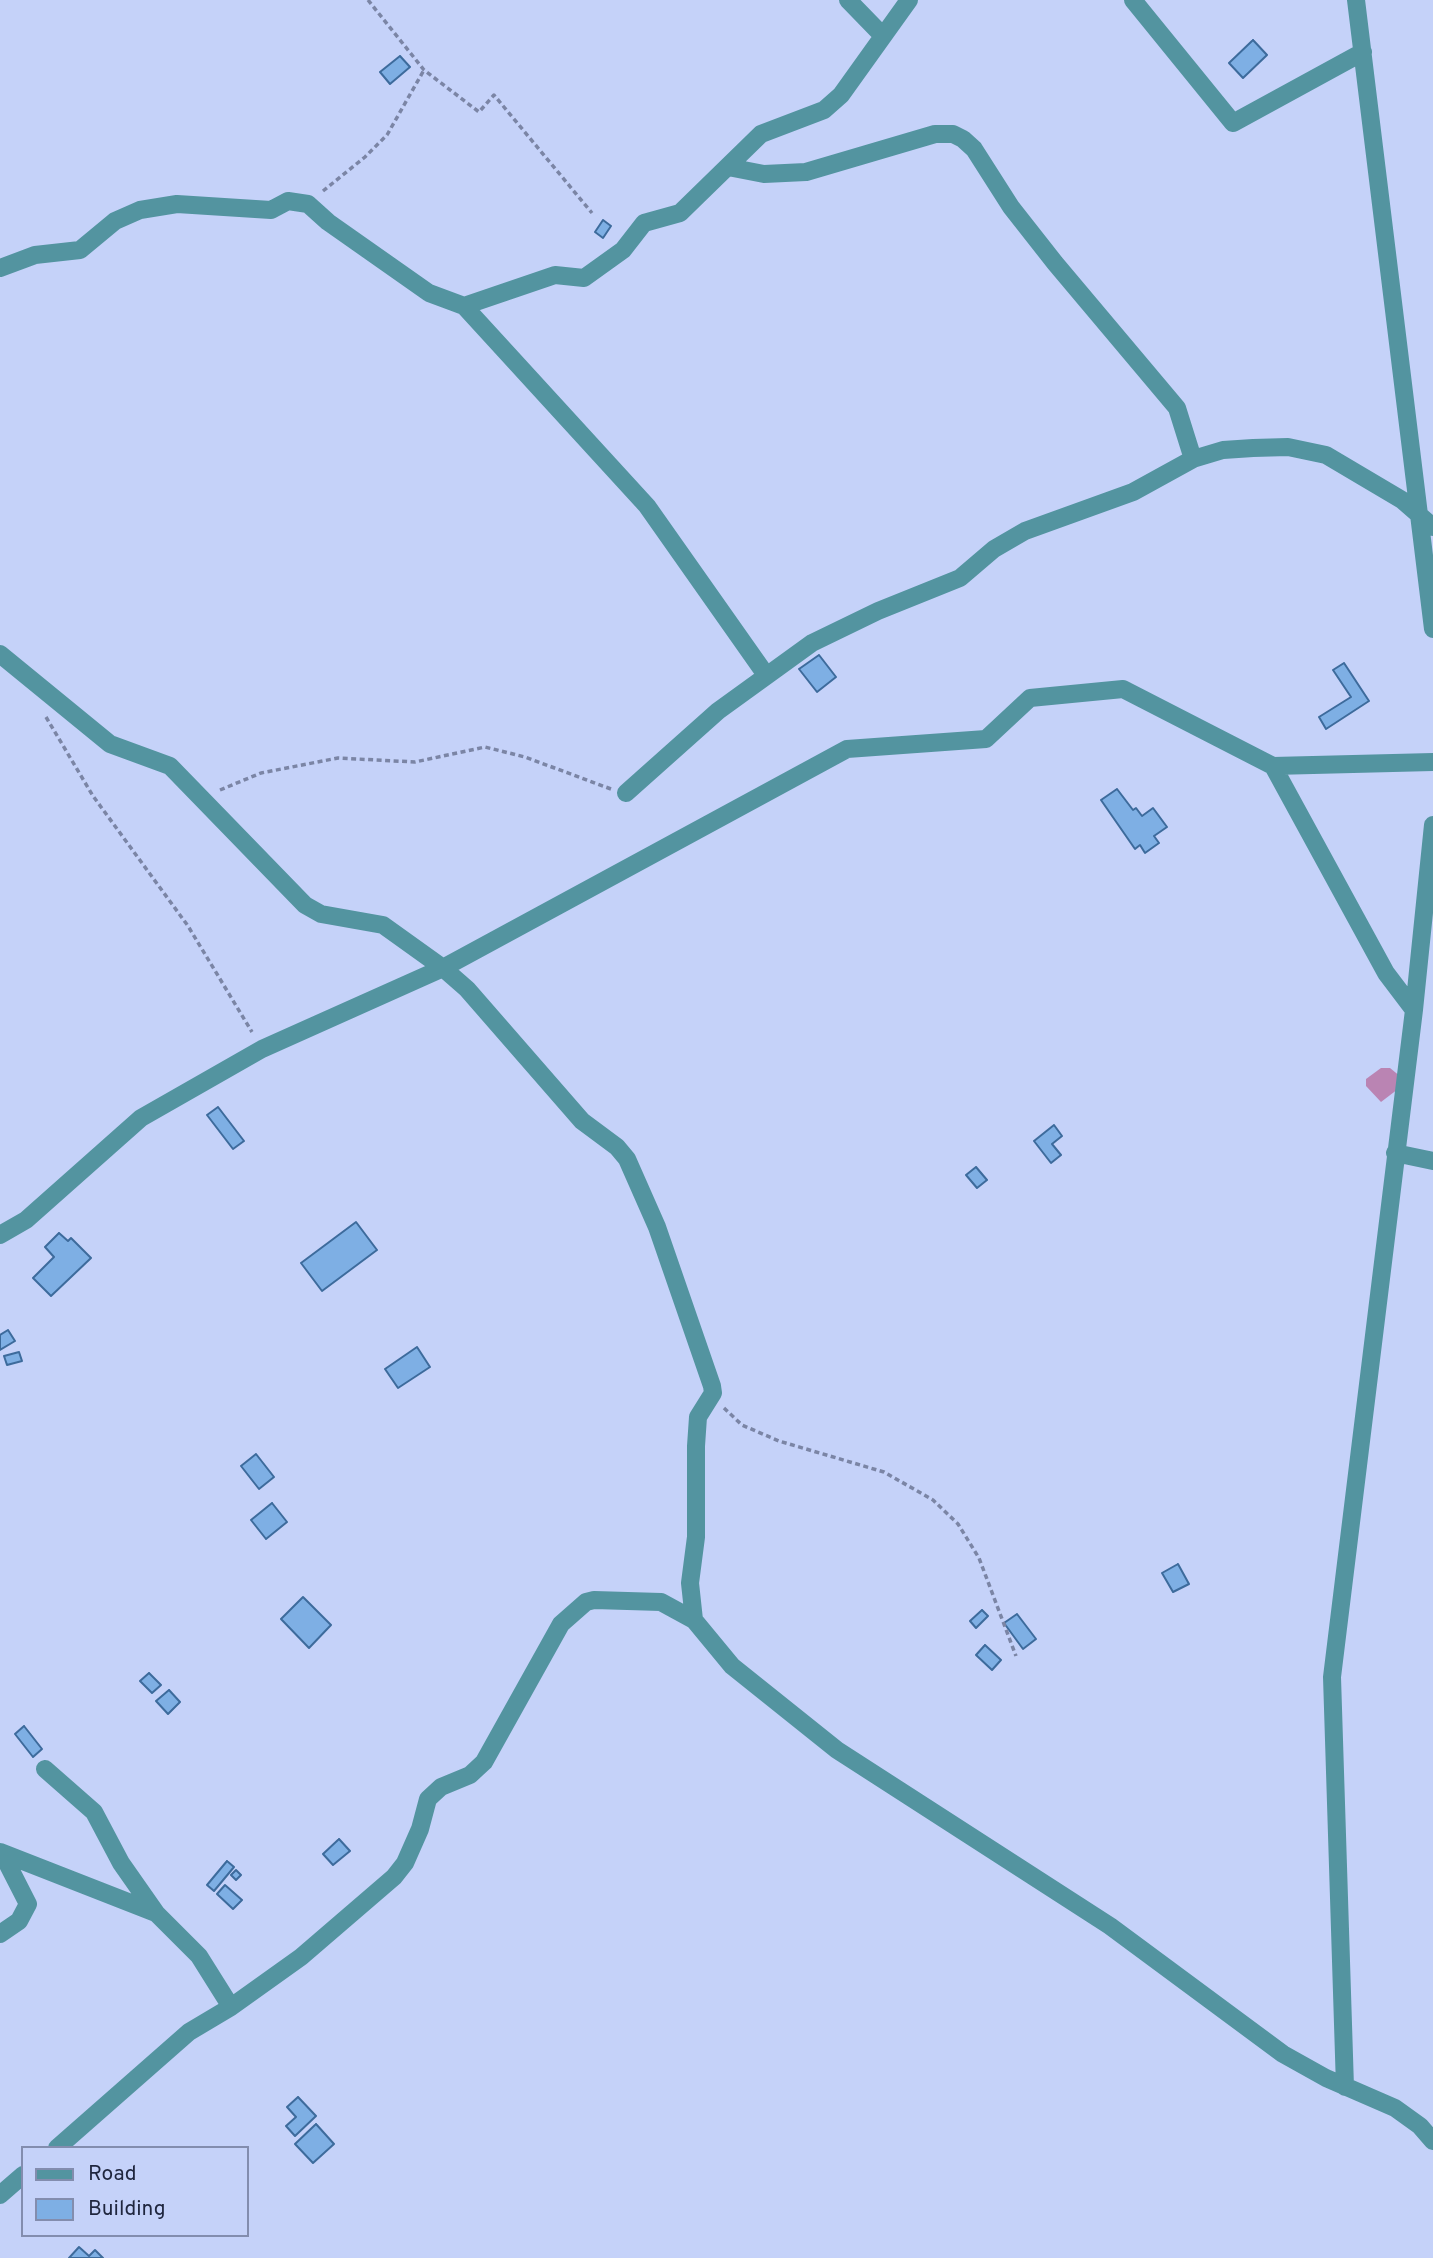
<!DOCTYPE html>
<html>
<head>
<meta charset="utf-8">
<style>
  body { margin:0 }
  #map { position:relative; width:1433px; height:2258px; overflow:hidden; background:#c5d2f9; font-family:Overpass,sans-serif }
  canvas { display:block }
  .legend { position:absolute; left:21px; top:2146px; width:228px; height:91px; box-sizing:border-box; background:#c5d2f9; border:2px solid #838dae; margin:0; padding:9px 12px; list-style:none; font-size:21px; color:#1f263e }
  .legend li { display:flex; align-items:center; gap:14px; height:35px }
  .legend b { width:35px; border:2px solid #838dae }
</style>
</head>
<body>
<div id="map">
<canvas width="1433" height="2258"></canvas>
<ul class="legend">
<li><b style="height:9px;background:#5394a0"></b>Road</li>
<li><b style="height:19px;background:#7eafe4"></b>Building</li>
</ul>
</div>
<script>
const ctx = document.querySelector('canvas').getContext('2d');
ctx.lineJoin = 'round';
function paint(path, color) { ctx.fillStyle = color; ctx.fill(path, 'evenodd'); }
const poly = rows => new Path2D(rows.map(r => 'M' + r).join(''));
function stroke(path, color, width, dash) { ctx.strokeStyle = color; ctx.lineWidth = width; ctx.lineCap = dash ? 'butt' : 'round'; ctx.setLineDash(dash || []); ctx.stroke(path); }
const water = poly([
  [1381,1068,1390,1068,1401,1077,1402,1086,1381,1102,1366,1086,1366,1079]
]);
const building = poly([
  [1253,40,1267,55,1243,78,1229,63,1253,40],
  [400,56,410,67,390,84,380,72,400,56],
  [603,220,611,226,603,238,595,232,603,220],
  [819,655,836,677,817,692,799,669,819,655],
  [1344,663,1369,701,1326,729,1319,717,1351,697,1333,670,1344,663],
  [1117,789,1133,810,1136,808,1142,816,1153,808,1167,827,1154,836,1159,843,1145,853,1140,845,1135,849,1101,800,1117,789],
  [218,1107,244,1141,233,1149,207,1115,218,1107],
  [1054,1125,1062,1136,1052,1144,1061,1155,1051,1163,1034,1141,1054,1125],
  [976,1167,987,1180,977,1188,966,1175,976,1167],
  [356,1222,377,1250,322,1291,301,1263,356,1222],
  [59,1233,68,1241,71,1238,91,1258,51,1296,33,1278,54,1257,45,1247,59,1233],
  [8,1330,15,1341,0,1350,0,1335,8,1330],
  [417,1347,430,1367,398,1388,385,1369,417,1347],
  [19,1352,22,1361,7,1365,4,1356,19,1352],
  [256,1454,274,1477,259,1489,241,1466,256,1454],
  [272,1503,287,1522,266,1539,251,1520,272,1503],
  [1178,1564,1189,1584,1173,1592,1162,1573,1178,1564],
  [303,1597,331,1625,309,1648,281,1619,303,1597],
  [982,1610,988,1616,976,1628,970,1621,982,1610],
  [1017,1614,1036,1639,1023,1649,1004,1623,1017,1614],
  [985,1645,1001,1660,992,1670,976,1655,985,1645],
  [149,1673,161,1685,152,1693,140,1681,149,1673],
  [169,1690,180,1702,168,1714,156,1701,169,1690],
  [24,1726,42,1749,33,1757,15,1734,24,1726],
  [339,1839,350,1851,333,1865,323,1854,339,1839],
  [227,1861,234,1867,214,1891,207,1885,227,1861],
  [236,1870,241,1875,236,1880,231,1875,236,1870],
  [225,1885,242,1900,233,1909,217,1894,225,1885],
  [298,2097,316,2116,295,2136,286,2126,296,2117,287,2107,298,2097],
  [316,2124,334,2144,313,2163,295,2144,316,2124],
  [79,2247,89,2256,95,2250,103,2258,69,2258,79,2247]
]);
const path = poly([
  [368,0,424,70,479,112,494,95,592,213],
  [323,191,365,157,387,135,424,70],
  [46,717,93,796,188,926,252,1032],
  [220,790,261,773,338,758,415,762,485,747,525,757,611,789],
  [724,1408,742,1425,779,1441,884,1472,933,1500,958,1524,979,1558,1016,1656]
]);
const minor = poly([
  [848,0,883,36],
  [1133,0,1233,123,1363,52],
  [1356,0,1433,629],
  [728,167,764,174,806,172,935,134,953,134,963,139,974,149,1011,207,1055,263,1177,408,1193,459],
  [0,268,35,255,80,250,115,221,140,210,177,204,271,210,288,201,308,204,328,222,429,293,464,306,647,506,766,675],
  [464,306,555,275,584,278,623,250,644,223,680,213,761,134,824,110,841,95,909,0],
  [0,654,110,744,170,766,305,905,321,914,383,925,443,968,467,989,582,1121,617,1147,627,1159,657,1227,712,1386,713,1393,698,1417,696,1446,696,1537,690,1583,694,1620],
  [1273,766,1386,973,1414,1010],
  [626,793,718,711,812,643,878,611,960,578,994,549,1025,531,1133,492,1193,459,1223,450,1253,448,1288,447,1326,455,1402,500,1433,527],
  [1395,1153,1433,1161],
  [0,1235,26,1220,141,1118,262,1049,443,968,847,749,986,739,1030,698,1123,689,1273,766,1433,762],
  [45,1769,94,1812,121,1863,156,1913],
  [0,1852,156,1913,199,1956,231,2007],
  [0,1934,19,1921,28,1904,2,1853],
  [1345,2087,1332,1677,1414,1010,1433,825],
  [57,2148,189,2032,231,2007,301,1957,394,1877,405,1863,420,1829,428,1799,441,1787,470,1775,484,1762,561,1624,586,1602,594,1600,661,1602,694,1620,732,1666,837,1750,1110,1926,1283,2054,1326,2078,1395,2108,1420,2126,1433,2141],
  [0,2195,23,2175]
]);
paint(water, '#ba84b3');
paint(building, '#7eafe4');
stroke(building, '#3d6b9c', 2);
stroke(path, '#7b85a5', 3.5, [5, 3.5]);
stroke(minor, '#5394a0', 18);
</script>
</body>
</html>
